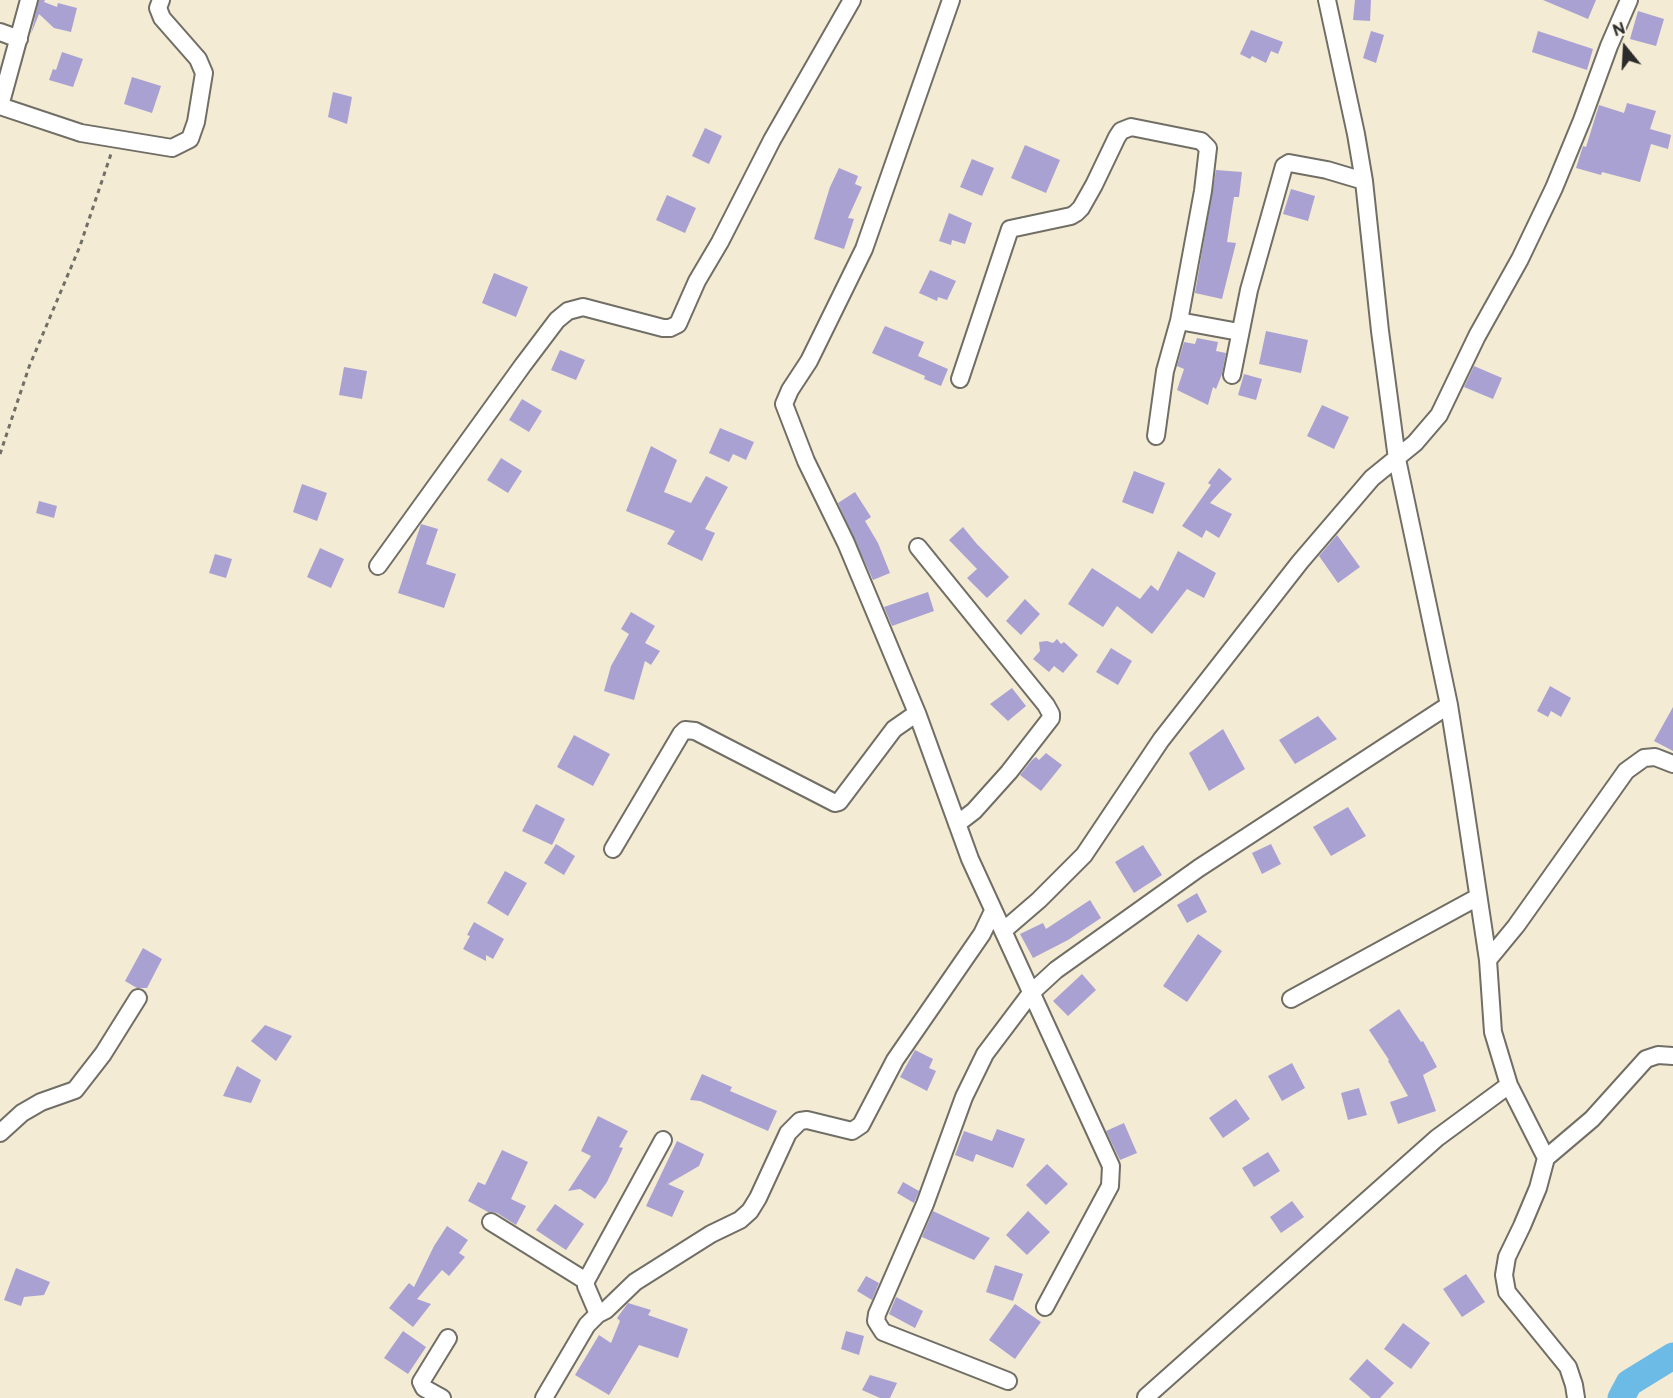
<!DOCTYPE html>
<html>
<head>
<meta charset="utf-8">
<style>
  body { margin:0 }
  #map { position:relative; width:1673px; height:1398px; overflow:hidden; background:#f3ebd3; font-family:"Balsamiq Sans",sans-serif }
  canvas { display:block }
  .north { position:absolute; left:1595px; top:18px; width:60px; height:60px; -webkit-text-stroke:4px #fbf7ec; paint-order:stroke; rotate:342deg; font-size:16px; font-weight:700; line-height:24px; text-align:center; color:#2b2b2b }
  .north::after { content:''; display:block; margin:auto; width:21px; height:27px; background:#2b2b2b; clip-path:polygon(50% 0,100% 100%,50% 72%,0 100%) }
</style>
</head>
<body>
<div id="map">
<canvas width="1673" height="1398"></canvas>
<div class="north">N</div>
</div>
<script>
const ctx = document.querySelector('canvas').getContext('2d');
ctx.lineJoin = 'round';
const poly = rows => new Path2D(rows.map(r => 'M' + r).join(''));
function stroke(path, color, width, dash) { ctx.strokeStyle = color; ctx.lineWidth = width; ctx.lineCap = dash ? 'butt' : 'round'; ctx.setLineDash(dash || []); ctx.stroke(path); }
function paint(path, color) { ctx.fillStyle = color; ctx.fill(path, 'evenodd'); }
const river = poly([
  [1621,1398,1629,1383,1673,1356]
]);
const building = poly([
  [39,0,45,0,44,2,57,7,58,3,77,8,71,32,54,28,39,14,31,34],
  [1355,0,1371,0,1370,21,1353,20],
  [1543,0,1596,0,1588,19],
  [1638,11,1664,19,1656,46,1630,39],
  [1251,30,1283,42,1278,54,1271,51,1266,63,1252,56,1250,59,1240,54],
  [1371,31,1384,35,1376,63,1363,58],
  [1538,31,1593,49,1587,70,1532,52],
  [62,52,83,59,73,87,49,80,53,69,56,70],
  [132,77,161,86,152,113,124,104],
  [333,92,352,97,347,124,328,117],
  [1627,103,1656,111,1650,129,1671,135,1668,149,1651,144,1640,182,1602,172,1601,175,1576,168,1583,146,1586,147,1599,105,1624,113],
  [705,128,722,136,709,164,692,156],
  [1025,145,1060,160,1046,193,1011,178],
  [972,159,994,168,982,196,960,187],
  [839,168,858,176,855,184,862,187,848,218,854,219,844,249,814,239,830,187],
  [1216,170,1242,172,1239,197,1234,197,1227,242,1236,243,1222,299,1195,293],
  [1291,189,1315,196,1308,221,1283,214],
  [667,195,696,208,685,233,656,220],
  [949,213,972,223,965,244,952,240,951,245,939,241],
  [930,270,956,281,947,300,938,297,937,301,919,293],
  [494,273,528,287,516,317,482,303],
  [885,326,924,342,918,356,948,369,941,386,924,379,925,376,872,353],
  [1266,331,1308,340,1301,373,1259,364],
  [1197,338,1218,342,1216,351,1226,353,1222,374,1216,389,1213,387,1208,405,1177,390,1184,369,1177,366,1184,342,1195,344],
  [560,350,585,360,576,380,551,370],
  [1474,366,1502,378,1493,399,1464,387],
  [344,367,367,371,362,399,339,395],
  [1244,374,1262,379,1256,400,1238,395],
  [522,399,542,411,529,432,509,420],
  [1322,405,1349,417,1334,449,1307,436],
  [720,428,754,442,746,460,733,454,729,462,709,453],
  [651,446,677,460,664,492,691,503,706,476,728,487,705,529,715,533,702,561,667,544,675,531,626,511],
  [501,458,522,471,508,493,487,480],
  [1219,468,1232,479,1210,503,1232,514,1219,538,1206,530,1202,538,1182,526,1211,485,1208,483],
  [1134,471,1165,483,1153,514,1122,502],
  [302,484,327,493,317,521,293,512],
  [855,492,871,517,865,521,878,543,890,573,873,580,838,503],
  [39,501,57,506,54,518,36,513],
  [421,524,438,529,426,564,456,574,444,608,398,593],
  [963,527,976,543,1009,577,987,598,967,578,977,569,949,540],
  [1337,535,1360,567,1338,583,1319,556],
  [320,548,344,559,331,588,307,577],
  [1178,551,1216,573,1204,598,1187,589,1152,634,1117,606,1103,627,1068,604,1092,568,1140,599,1151,585,1158,591],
  [215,554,232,559,226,578,209,573],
  [928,592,934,611,892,626,884,607],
  [1025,599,1040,614,1021,635,1006,621],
  [631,612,655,626,645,643,660,651,651,665,645,661,634,700,604,691,611,666,629,634,621,629],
  [1057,639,1061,644,1064,642,1078,655,1063,673,1054,666,1049,672,1033,659,1040,651,1039,642,1047,641,1053,643],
  [1111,648,1132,661,1118,685,1096,672],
  [1550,686,1571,698,1561,717,1551,711,1548,717,1537,711],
  [1012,688,1026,706,1008,721,990,704],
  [1673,707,1673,751,1654,741],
  [1318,716,1337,739,1295,764,1279,740],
  [1223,729,1245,769,1209,791,1189,753],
  [574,735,610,754,593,786,557,767],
  [1046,753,1062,765,1041,791,1020,775,1032,760,1036,757,1039,760],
  [536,804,565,819,552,845,522,831],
  [1348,807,1366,836,1331,856,1313,827],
  [556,844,575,856,564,875,544,863],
  [1271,844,1281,864,1262,874,1252,853],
  [1143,845,1162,875,1134,893,1115,862],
  [505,871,527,883,508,916,487,903],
  [1197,893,1207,912,1187,923,1177,905],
  [1090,900,1101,918,1068,940,1033,958,1020,934,1043,923,1046,929],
  [474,922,504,939,493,959,486,955,486,961,463,949,470,936,467,935],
  [1198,934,1222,951,1187,1002,1163,986],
  [143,948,162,959,147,988,137,988,125,981],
  [1082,974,1096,990,1068,1016,1053,1001],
  [1399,1009,1421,1042,1423,1041,1437,1067,1423,1075,1436,1111,1398,1124,1390,1102,1408,1096,1388,1061,1389,1060,1369,1030],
  [265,1025,292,1036,276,1061,251,1041],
  [915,1050,933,1059,929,1068,936,1071,927,1091,900,1077],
  [1292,1063,1305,1088,1282,1101,1268,1076],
  [237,1066,261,1080,251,1103,223,1096],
  [702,1074,732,1087,730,1091,777,1111,768,1131,700,1101,690,1100],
  [1359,1088,1367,1115,1348,1120,1341,1093],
  [1236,1099,1250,1119,1223,1138,1209,1118],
  [598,1116,628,1131,619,1147,623,1148,607,1182,595,1199,580,1189,568,1191,591,1156,581,1151],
  [1124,1123,1137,1153,1120,1160,1106,1131],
  [997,1129,1025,1139,1013,1168,976,1154,973,1162,955,1155,964,1131,992,1141],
  [677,1141,704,1154,699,1166,668,1184,684,1191,672,1217,646,1206],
  [502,1150,528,1162,511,1199,526,1206,516,1225,497,1213,488,1212,468,1201,478,1182,485,1185],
  [1268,1152,1280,1171,1254,1187,1242,1168],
  [1047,1164,1068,1184,1046,1205,1026,1185],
  [903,1182,919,1191,914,1203,897,1193],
  [1292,1201,1304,1217,1281,1233,1270,1217],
  [555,1204,584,1224,566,1250,536,1230],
  [933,1211,990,1238,974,1260,922,1237],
  [1028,1211,1050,1232,1027,1255,1006,1235],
  [447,1226,468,1240,459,1253,465,1257,449,1276,442,1270,417,1299,431,1304,413,1327,389,1308,409,1283,414,1287,434,1246],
  [995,1265,1023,1274,1013,1301,986,1292],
  [16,1268,50,1282,44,1295,24,1297,21,1306,4,1300],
  [1466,1274,1485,1302,1462,1317,1443,1289],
  [866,1276,879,1283,872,1300,857,1291],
  [896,1297,923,1311,915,1328,889,1314],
  [628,1303,651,1310,648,1315,688,1329,678,1358,639,1345,609,1395,575,1375,599,1335,611,1343,620,1321,617,1318],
  [1015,1304,1041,1322,1015,1359,989,1340],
  [1403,1323,1430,1343,1411,1369,1384,1349],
  [403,1331,426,1347,408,1374,384,1358],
  [846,1331,864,1336,859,1355,841,1349],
  [1367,1359,1394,1383,1380,1398,1371,1398,1349,1379],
  [870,1375,897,1383,890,1398,880,1398,862,1390]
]);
const path = poly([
  [0,454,29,367,80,246,111,154]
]);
const street = poly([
  [29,0,0,106,81,133,172,148,190,139,196,122,204,73,198,59,162,18,158,8,161,0],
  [951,0,864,249,809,361,790,390,784,404,806,461,846,543,917,713,970,859,1111,1166,1110,1186,1045,1307],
  [1327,0,1356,134,1364,181,1380,331,1397,459,1449,705,1462,787,1488,960,1493,1032,1509,1085,1546,1158],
  [0,32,19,39],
  [1232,375,1249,290,1284,166,1289,163,1327,170,1364,181],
  [960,379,1010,229,1071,216,1076,213,1081,208,1094,185,1117,137,1121,131,1131,127,1201,141,1208,148,1203,191,1179,321,1239,332],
  [1156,436,1165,371,1179,321],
  [918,547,1046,705,1051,714,1051,718,1009,772,974,811,957,824],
  [378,566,523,365,557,320,568,311,583,307,663,328,670,328,678,324,697,281,720,242,772,140,852,0],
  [613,849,681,734,685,730,695,731,835,803,839,802,894,729,917,713],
  [1003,931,1039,900,1084,855,1161,740,1300,562,1372,478,1415,443,1439,415,1477,336,1520,259,1554,188,1582,120,1609,46,1629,0],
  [1488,960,1516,926,1626,771,1644,758,1655,757,1673,764],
  [1291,999,1478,897],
  [0,1133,22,1113,41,1102,75,1090,103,1054,138,998],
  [491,1222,586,1281],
  [598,1314,586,1286,586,1281,663,1140],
  [1008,1381,883,1332,876,1321,877,1314,925,1204,964,1097,985,1054,1031,993,1056,970,1199,868,1449,705],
  [1146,1397,1437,1138,1509,1085],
  [442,1398,424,1388,421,1382,448,1338],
  [544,1398,587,1325,598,1314,606,1310,635,1282,711,1234,740,1220,750,1211,758,1198,788,1133,800,1121,807,1120,852,1131,861,1125,895,1060,982,934,993,911],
  [1576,1398,1574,1385,1568,1367,1507,1292,1504,1275,1507,1257,1522,1226,1538,1188,1546,1158,1592,1119,1646,1059,1658,1055,1673,1056]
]);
stroke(river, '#6bbbe6', 27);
paint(building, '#aaa1d3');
stroke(street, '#716e66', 20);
stroke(path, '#716e66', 3, [4.5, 4.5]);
stroke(street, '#fff', 16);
</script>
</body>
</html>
